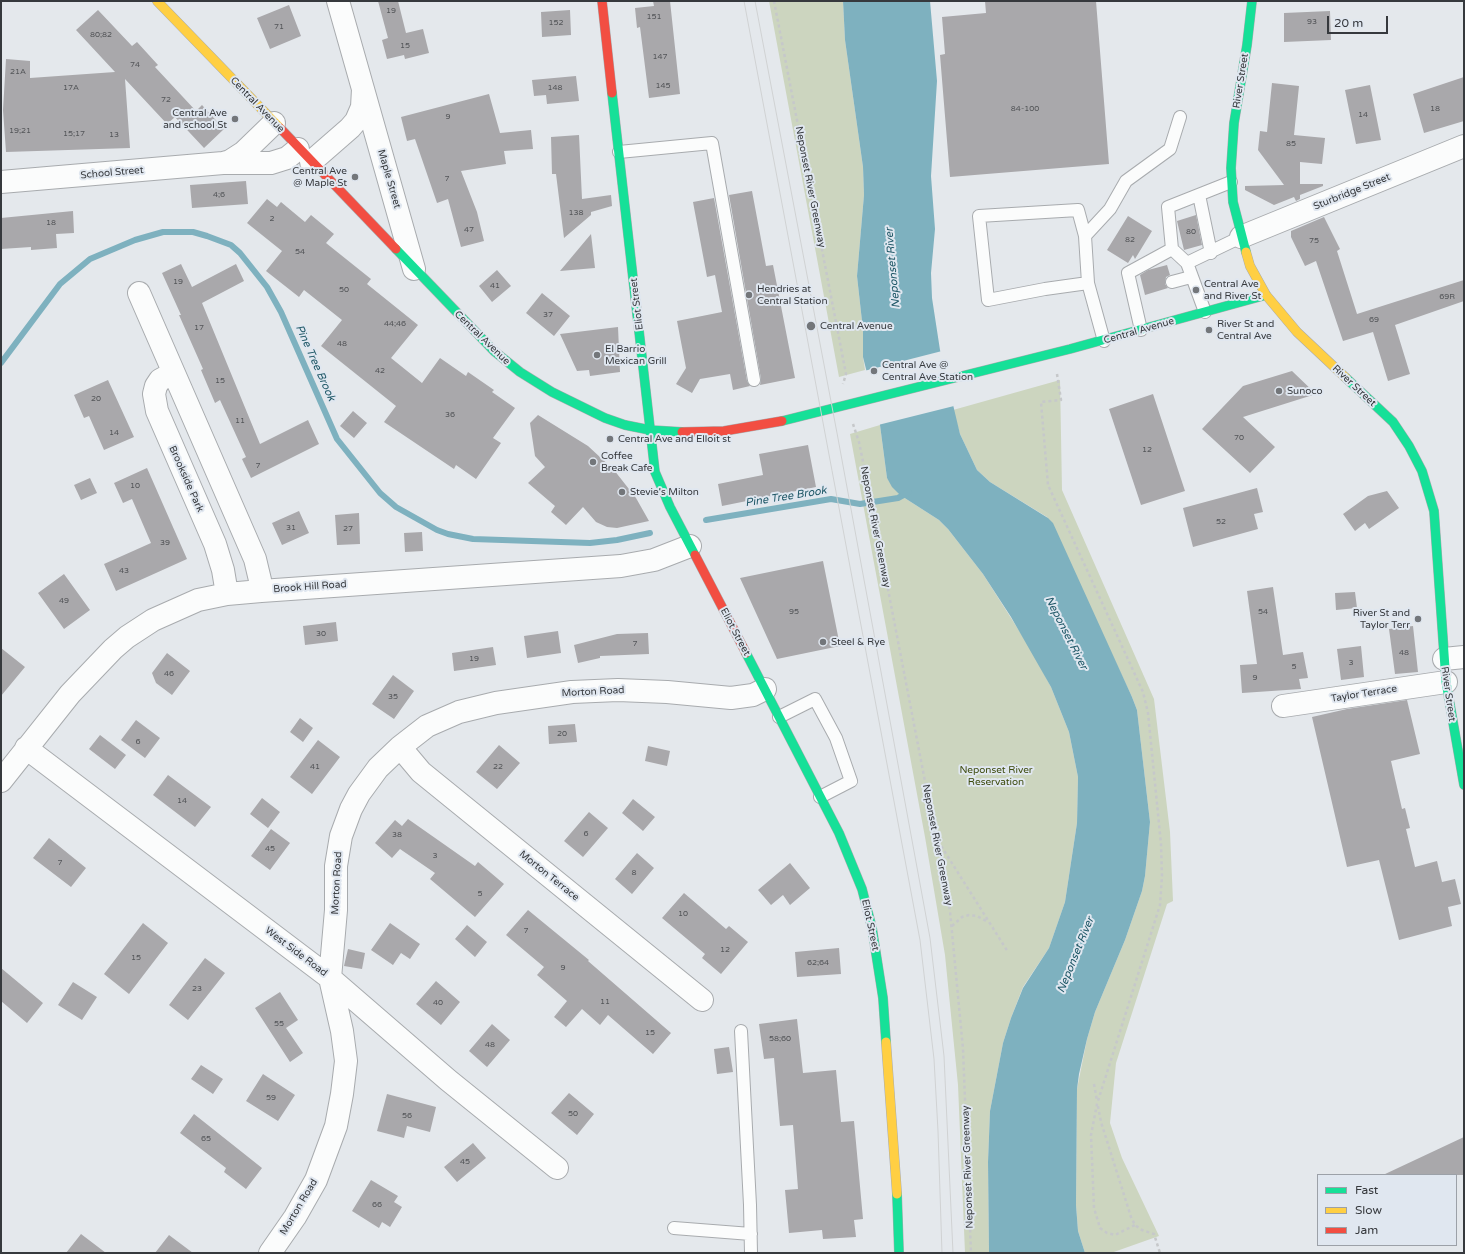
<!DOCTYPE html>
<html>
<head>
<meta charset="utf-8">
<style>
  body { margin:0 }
  #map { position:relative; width:1465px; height:1254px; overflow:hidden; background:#e4e8ec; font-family:"Varela Round",sans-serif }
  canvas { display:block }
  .frame { position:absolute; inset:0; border:2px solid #36393d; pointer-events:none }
  .legend { position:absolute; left:1317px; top:1174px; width:140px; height:72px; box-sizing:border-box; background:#e0e7f0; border:1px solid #9ca1a8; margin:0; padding:5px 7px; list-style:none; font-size:12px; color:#36393d }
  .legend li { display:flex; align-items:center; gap:8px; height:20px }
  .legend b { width:20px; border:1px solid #9ca1a8 }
  .scale { position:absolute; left:1327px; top:16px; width:61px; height:18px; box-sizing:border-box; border:2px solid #36393d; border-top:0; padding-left:5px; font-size:12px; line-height:14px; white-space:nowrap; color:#36393d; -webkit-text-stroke:3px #e0e7f0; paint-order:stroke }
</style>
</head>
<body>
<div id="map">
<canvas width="1465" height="1254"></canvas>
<div class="frame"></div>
<ul class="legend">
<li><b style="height:5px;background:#16e098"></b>Fast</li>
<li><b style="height:5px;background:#ffcf43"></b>Slow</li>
<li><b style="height:5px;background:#f24e42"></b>Jam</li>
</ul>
<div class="scale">20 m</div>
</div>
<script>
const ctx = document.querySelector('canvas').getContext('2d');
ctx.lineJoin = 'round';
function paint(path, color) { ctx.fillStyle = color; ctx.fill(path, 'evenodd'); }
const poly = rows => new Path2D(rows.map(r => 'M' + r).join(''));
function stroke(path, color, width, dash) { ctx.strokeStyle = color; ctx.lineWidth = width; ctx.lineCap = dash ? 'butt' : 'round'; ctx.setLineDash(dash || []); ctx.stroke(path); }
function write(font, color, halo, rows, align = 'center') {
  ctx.font = font + ' "Varela Round",sans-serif'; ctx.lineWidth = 4; ctx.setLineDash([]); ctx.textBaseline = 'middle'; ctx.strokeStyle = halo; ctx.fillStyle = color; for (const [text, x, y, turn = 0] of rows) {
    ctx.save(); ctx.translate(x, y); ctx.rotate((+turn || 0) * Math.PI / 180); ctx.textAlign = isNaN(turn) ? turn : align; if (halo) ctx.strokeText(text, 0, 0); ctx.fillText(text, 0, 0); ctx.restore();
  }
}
const green = poly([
  [769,1,843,1,845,40,863,167,864,195,857,276,863,330,863,357,865,370,839,377],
  [1060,380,1062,490,1154,699,1170,832,1173,901,1167,904,1116,1063,1110,1123,1122,1158,1159,1236,1111,1253,1085,1253,1078,1231,1076,1205,1077,1089,1087,1039,1095,1012,1125,940,1142,891,1145,876,1150,822,1137,710,1132,697,1047,517,990,482,977,470,960,434,953,410],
  [880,425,887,478,900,495,939,520,948,529,983,574,1032,651,1051,687,1069,732,1078,777,1077,823,1065,902,1049,948,1023,987,1011,1018,1003,1043,990,1111,988,1162,989,1253,965,1253,958,1085,945,955,925,837,850,434]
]);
const water = poly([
  [843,1,930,1,937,81,931,176,935,229,931,273,932,298,940,350,960,434,977,470,990,482,1048,518,1053,523,1132,697,1137,710,1150,822,1145,876,1142,891,1125,940,1095,1012,1087,1039,1079,1074,1077,1089,1076,1205,1078,1231,1085,1253,989,1253,988,1162,990,1111,1003,1043,1011,1018,1023,988,1049,948,1065,902,1077,823,1078,777,1069,732,1051,687,1011,617,983,574,948,529,939,520,900,495,892,487,887,478,880,425,863,357,863,330,857,276,864,195,863,167,845,40]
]);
const pier = poly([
  [942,351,954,406,878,425,864,371]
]);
const stream = poly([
  [1,363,60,284,90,259,135,240,163,232,193,232,207,236,231,245,240,253,267,287,281,312,337,439,380,493,396,507,437,530,448,534,473,539,590,543,617,540,650,533],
  [706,520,831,499,860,504,898,498,909,492]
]);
const building = poly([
  [378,1,398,1,406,33,423,29,429,53,405,59,404,55,387,59,382,40,388,38],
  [653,1,670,1,680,94,649,98,640,27,637,28,635,8,654,6],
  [985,1,1096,1,1109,164,950,177,940,55,945,54,942,17,986,13],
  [289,5,301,36,270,49,257,18],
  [98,10,132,46,137,42,158,65,155,67,196,111,202,105,224,129,204,148,175,117,167,124,125,79,130,148,6,152,3,110,6,59,30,61,30,78,115,72,76,30],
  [570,10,571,35,542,37,541,12],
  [1330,11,1331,40,1284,42,1284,13],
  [576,76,579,101,547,104,546,95,534,96,532,80],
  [1464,77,1464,121,1424,133,1413,94],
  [1272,83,1299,86,1294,135,1325,138,1322,164,1300,162,1300,184,1323,184,1323,186,1300,195,1300,199,1296,201,1294,197,1274,205,1245,190,1245,186,1284,185,1258,150,1260,131,1267,132],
  [1370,85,1381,140,1356,144,1345,90],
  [489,94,500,133,531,130,533,149,504,151,506,164,461,171,477,212,484,241,461,247,448,199,437,203,415,139,407,141,401,117],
  [579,135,582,199,611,195,612,206,591,212,591,215,564,238,556,174,552,174,551,137],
  [246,181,248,204,192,208,190,185],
  [752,191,766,266,773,265,795,378,760,385,761,379,729,195],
  [714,198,747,381,750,386,733,390,730,374,700,379,692,393,676,384,686,368,677,321,722,312,715,275,707,277,693,202],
  [267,199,277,207,281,202,305,222,311,215,334,234,326,243,371,279,367,284,418,325,391,358,422,383,440,358,466,376,468,372,494,390,492,392,515,408,493,438,501,443,476,479,456,465,454,469,384,422,396,406,321,346,342,320,304,290,299,297,266,271,282,251,247,223],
  [73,211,74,233,56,234,57,248,31,250,31,247,1,249,1,218],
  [1196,215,1202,245,1184,250,1177,221],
  [1128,216,1152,231,1135,259,1133,255,1128,263,1107,250],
  [1324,217,1340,249,1337,251,1357,314,1464,280,1464,301,1395,325,1410,374,1388,381,1373,332,1343,341,1316,261,1305,266,1291,237,1291,231],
  [591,234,595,268,560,271],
  [181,264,192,287,236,264,244,281,202,303,260,444,308,420,319,444,251,478,242,459,246,457,220,400,215,403,201,370,203,369,179,315,181,315,162,273],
  [1167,265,1170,275,1166,277,1165,284,1168,288,1145,295,1140,275,1148,270],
  [497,270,511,286,492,302,479,286],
  [542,293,570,316,554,336,526,313],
  [618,327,620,372,590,376,589,370,577,371,560,334],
  [1292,371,1316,394,1243,417,1275,447,1250,473,1202,429,1243,386],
  [108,380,134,437,104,450,89,416,84,418,74,395],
  [1153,394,1185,491,1141,505,1109,409],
  [353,411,367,423,354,438,340,426],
  [538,415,588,446,614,470,636,498,649,521,617,528,607,527,596,522,583,507,566,525,551,512,555,506,528,483,545,467,535,456,530,423],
  [808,445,816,487,722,506,718,484,763,475,759,454],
  [147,468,187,559,116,591,104,564,151,543,132,499,123,503,114,483],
  [90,478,97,493,81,500,74,485],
  [1257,488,1263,512,1254,514,1258,529,1193,547,1183,508],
  [1387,491,1399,508,1369,529,1365,523,1355,531,1343,514,1368,496],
  [299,511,309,533,282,545,272,523],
  [359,513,360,544,337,545,335,515],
  [422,532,423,551,405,552,404,533],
  [823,561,840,646,777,659,740,578],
  [64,574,90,610,64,629,38,593],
  [1273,587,1283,655,1303,652,1308,678,1299,679,1301,689,1242,693,1240,665,1257,664,1247,591],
  [1355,592,1357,608,1336,610,1335,593],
  [336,622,338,641,305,645,303,626],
  [1413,626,1418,672,1395,674,1389,629],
  [558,631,561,653,527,658,524,636],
  [648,633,649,654,600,656,600,658,578,663,574,645,617,634],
  [1361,646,1364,677,1341,680,1337,649],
  [493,647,496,665,454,671,452,653],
  [1,648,25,667,1,696],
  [167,653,190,671,172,695,156,683,152,673],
  [393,675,414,691,394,719,372,704],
  [1407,700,1420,754,1391,761,1402,809,1405,808,1410,828,1406,829,1415,867,1437,861,1442,882,1455,879,1461,904,1448,907,1452,926,1399,940,1379,860,1347,867,1312,717,1347,709],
  [300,718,313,728,303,742,290,732],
  [136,720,160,738,145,758,121,740],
  [575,724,577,742,549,744,548,726],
  [100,735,126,755,115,769,89,749],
  [318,740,340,757,312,794,290,777],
  [499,745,520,763,497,789,476,772],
  [648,746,670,751,667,766,645,761],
  [168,775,211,807,195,827,153,795],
  [262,798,280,812,268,828,250,814],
  [633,799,655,817,643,831,622,813],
  [589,812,608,828,583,857,564,841],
  [408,819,475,866,478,862,504,884,475,917,430,879,435,873,400,849,392,858,375,843,395,820,402,826],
  [271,829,290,843,270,870,251,856],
  [49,838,86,868,71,887,33,858],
  [637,853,654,868,632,894,615,879],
  [790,863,810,888,790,905,783,895,771,905,758,890],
  [684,893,726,929,729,926,748,942,721,974,702,958,705,954,662,918],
  [528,910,589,960,588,961,671,1033,653,1054,608,1015,600,1025,582,1009,566,1027,554,1017,567,1001,537,975,544,967,506,935],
  [143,923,168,943,129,994,104,974],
  [390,923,420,944,410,959,401,953,393,965,371,950],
  [467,925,487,942,475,957,455,939],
  [839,948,841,974,797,977,795,952],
  [348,949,365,953,362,969,344,966],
  [205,958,225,973,188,1020,169,1005],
  [1,968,43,1003,27,1023,1,1001],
  [436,981,460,1002,441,1025,416,1004],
  [73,982,97,997,82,1020,58,1005],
  [280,992,298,1020,286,1028,303,1053,290,1062,255,1008],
  [797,1019,803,1073,836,1070,841,1122,854,1121,863,1219,854,1220,856,1237,823,1239,822,1230,789,1233,785,1190,798,1189,793,1125,780,1126,774,1058,764,1059,759,1024],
  [492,1024,510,1040,487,1067,469,1051],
  [729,1047,733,1072,717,1074,714,1049],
  [201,1065,223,1079,213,1094,191,1079],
  [263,1074,295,1095,278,1121,246,1101],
  [569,1093,594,1114,577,1135,551,1113],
  [387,1094,436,1107,430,1132,407,1126,404,1138,377,1131],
  [194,1114,262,1168,246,1189,224,1172,226,1168,180,1133],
  [1464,1137,1464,1175,1383,1175],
  [473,1143,486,1158,457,1182,444,1167],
  [371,1180,398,1196,394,1202,402,1207,390,1227,382,1222,379,1228,352,1211],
  [81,1234,106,1253,66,1253],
  [169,1235,193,1253,155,1253]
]);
const path = poly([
  [774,1,846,374,843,384],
  [1057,374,1061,400,1041,402,1048,485,1143,692,1148,713,1161,844,1162,876,1160,905,1097,1104,1091,1135,1094,1208,1100,1228,1107,1233,1115,1235,1135,1225],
  [853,424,859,442,870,496,950,911,963,1049,971,1253],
  [938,841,1008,952],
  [952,926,962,917,969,915,977,916,988,922],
  [1094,1084,1097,1101],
  [1098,1106,1101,1122,1131,1217,1135,1225,1142,1230,1154,1234,1160,1253]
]);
const lane = poly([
  [619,152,712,143,754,380],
  [1231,182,1168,207,1172,249,1187,263,1241,237],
  [1199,195,1211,253],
  [1085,236,1078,210,979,216,988,300,1045,289,1088,283],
  [1187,263,1205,312],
  [1172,282,1191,277],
  [1141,330,1128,273,1172,249],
  [1104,341,1088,283,1085,236,1110,209,1126,181,1170,149,1180,117],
  [779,717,815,699,836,738,851,781,820,797],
  [741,1031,750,1205,751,1253],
  [674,1228,751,1234]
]);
const street = poly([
  [363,89,414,269],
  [311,162,350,128,356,121,362,107,363,89,338,1],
  [223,163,230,161,244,152,274,123],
  [1,182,223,163,271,163,287,158,298,149],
  [1241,237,1464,146],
  [139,293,255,559,260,580,261,591],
  [173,373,160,380,156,386,154,394,157,411,215,544,223,570,227,594],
  [1444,659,1464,657],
  [1283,706,1446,682],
  [400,747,421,772,702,1000],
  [26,748,330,978,448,1080,557,1168],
  [1,781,70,694,113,649,127,637,153,620,198,600,227,594,261,591,621,566,654,560,690,546],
  [270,1253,295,1217,316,1180,336,1126,342,1094,346,1061,342,1031,330,978,336,910,336,866,341,836,351,809,359,794,378,768,400,747,427,726,459,712,496,703,572,692,618,690,667,692,731,698,753,695,765,689]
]);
const fast = poly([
  [612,93,655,472,670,507,695,555],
  [396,249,494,351,520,372,552,392,605,418,625,425,650,430,682,432],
  [1246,252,1233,202,1231,168,1234,123,1247,45,1252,1],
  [1346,378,1393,422,1409,446,1422,471,1434,511,1446,682,1464,785],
  [782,421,1070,349,1266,295],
  [746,653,839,833,862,889,872,928,883,998,886,1042],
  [897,1194,899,1253]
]);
const slow = poly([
  [157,1,280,128],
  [1246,252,1250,266,1266,295,1297,332,1346,378],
  [886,1042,897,1194]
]);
const jam = poly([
  [602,1,612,93],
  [280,128,396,249],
  [682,432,724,431,782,421],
  [695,555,746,653]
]);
const tram = poly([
  [744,1,920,940,934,1059,938,1131,942,1253],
  [755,1,837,433,930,938,944,1056,953,1253]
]);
const markers = [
  [235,119,4,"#73767a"],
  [355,177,4,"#73767a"],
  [1196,290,4,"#73767a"],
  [749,295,4,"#73767a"],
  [811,326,5,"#73767a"],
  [1209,330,4,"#73767a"],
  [597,355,4,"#73767a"],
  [874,371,4,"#73767a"],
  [1279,391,4,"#73767a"],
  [610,439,4,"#73767a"],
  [593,462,4,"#73767a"],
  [622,492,4,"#73767a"],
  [1418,619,4,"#73767a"],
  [823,642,4,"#73767a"]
];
const numberNames = [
  ["19",391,11],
  ["151",654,17],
  ["93",1312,22],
  ["152",556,23],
  ["71",279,27],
  ["80;82",101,35],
  ["15",405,46],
  ["147",660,57],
  ["74",135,65],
  ["21A",18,72],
  ["145",663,86],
  ["17A",71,88],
  ["148",555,88],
  ["72",166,100],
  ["84-100",1025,109],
  ["18",1435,109],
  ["14",1363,115],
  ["9",448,117],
  ["19;21",20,131],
  ["15;17",74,134],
  ["13",114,135],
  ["85",1291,144],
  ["7",447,179],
  ["4;6",219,195],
  ["138",576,213],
  ["2",272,219],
  ["18",51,223],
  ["47",469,230],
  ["80",1191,232],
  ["82",1130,240],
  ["75",1314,241],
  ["54",300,252],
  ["19",178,282],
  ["41",495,286],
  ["50",344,290],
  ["69R",1447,297],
  ["37",548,315],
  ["69",1374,320],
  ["44;46",395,324],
  ["17",199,328],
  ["48",342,344],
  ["42",380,371],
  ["15",220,381],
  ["20",96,399],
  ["36",450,415],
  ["11",240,421],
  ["14",114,433],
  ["70",1239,438],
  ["12",1147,450],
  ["7",258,466],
  ["10",135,486],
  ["52",1221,522],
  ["31",291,528],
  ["27",348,529],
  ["39",165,543],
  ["43",124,571],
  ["49",64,601],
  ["95",794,612],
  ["54",1263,612],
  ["30",321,634],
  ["7",635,644],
  ["48",1404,653],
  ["19",474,659],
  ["3",1351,663],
  ["5",1294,667],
  ["46",169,674],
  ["9",1255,678],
  ["35",393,697],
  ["20",562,734],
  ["6",138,742],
  ["41",315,767],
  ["22",498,767],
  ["14",182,801],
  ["6",586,834],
  ["38",397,835],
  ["45",270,849],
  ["3",435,856],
  ["7",60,863],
  ["8",634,873],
  ["5",480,894],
  ["10",683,914],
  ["7",526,931],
  ["12",725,950],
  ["15",136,958],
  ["62;64",818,963],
  ["9",563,968],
  ["23",197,989],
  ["11",605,1002],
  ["40",438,1003],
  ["55",279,1024],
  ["15",650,1033],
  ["58;60",780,1039],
  ["48",490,1045],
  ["59",271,1098],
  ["50",573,1114],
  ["56",407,1116],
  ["65",206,1139],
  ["45",465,1162],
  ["66",377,1205]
];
const streetNames = [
  ["River Street",1241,81,-81],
  ["Central Avenue",257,105,46],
  ["School Street",112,173,-5],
  ["Maple Street",389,179,74],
  ["Neponset River Greenway",810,187,79],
  ["Sturbridge Street",1352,192,-22],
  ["Eliot Street",637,304,-97],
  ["Central Avenue",1139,331,-16],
  ["Central Avenue",482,338,44],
  ["River Street",1354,386,43],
  ["Brookside Park",186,479,66],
  ["Neponset River Greenway",875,527,79],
  ["Brook Hill Road",310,587,-4],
  ["Eliot Street",735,632,62],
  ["Morton Road",593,692,-3],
  ["Taylor Terrace",1364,694,-9],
  ["River Street",1448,694,82],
  ["Neponset River Greenway",937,845,79],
  ["Morton Terrace",549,876,39],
  ["Morton Road",337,883,-87],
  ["Eliot Street",870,925,78],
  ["West Side Road",296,952,37],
  ["Neponset River Greenway",968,1167,-92],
  ["Morton Road",299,1207,-59]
];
const poiNames = [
  ["Central Ave",227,113,"right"],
  ["and school St",227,125,"right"],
  ["Central Ave",347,171,"right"],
  ["@ Maple St",347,183,"right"],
  ["Central Ave",1204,284],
  ["and River St",1204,296],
  ["Hendries at",757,289],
  ["Central Station",757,301],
  ["River St and",1217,324],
  ["Central Ave",1217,336],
  ["Central Avenue",820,326],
  ["El Barrio",605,349],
  ["Mexican Grill",605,361],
  ["Central Ave @",882,365],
  ["Central Ave Station",882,377],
  ["Sunoco",1287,391],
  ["Central Ave and Elloit st",618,439],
  ["Coffee",601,456],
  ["Break Cafe",601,468],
  ["Stevie's Milton",630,492],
  ["River St and",1410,613,"right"],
  ["Taylor Terr",1410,625,"right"],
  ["Steel & Rye",831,642]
];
const parkNames = [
  ["Neponset River",996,770],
  ["Reservation",996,782]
];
const waterNames = [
  ["Neponset River",893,268,-95],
  ["Pine Tree Brook",315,363,66],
  ["Pine Tree Brook",786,497,-9],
  ["Neponset River",1066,633,63],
  ["Neponset River",1076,955,-68]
];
paint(green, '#ccd5bf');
paint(water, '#7eb1bf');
paint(pier, '#e4e8ec');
stroke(stream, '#7eb1bf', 6);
paint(building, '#a9a8ab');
stroke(lane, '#a8abae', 14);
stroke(street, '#a8abae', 24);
stroke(fast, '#a8abae', 10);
stroke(slow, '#a8abae', 10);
stroke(jam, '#a8abae', 10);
stroke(path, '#c6c8ca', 2.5, [3, 3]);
stroke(lane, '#fbfcfc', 12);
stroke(street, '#fbfcfc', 22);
stroke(fast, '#16e098', 9);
stroke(slow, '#ffcf43', 9);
stroke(jam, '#f24e42', 9);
stroke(tram, '#d0d2d3', 1);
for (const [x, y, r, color] of markers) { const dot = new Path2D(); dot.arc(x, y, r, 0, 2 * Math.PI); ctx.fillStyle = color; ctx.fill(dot); stroke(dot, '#e0e7f0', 1.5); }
write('8px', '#535558', null, numberNames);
write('10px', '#36393d', '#e0e7f0', streetNames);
write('10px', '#36393d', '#e0e7f0', poiNames, 'left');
write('10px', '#3c4a0c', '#e0e7f0', parkNames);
write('italic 11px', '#1e5766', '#e0e7f0', waterNames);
</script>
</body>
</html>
